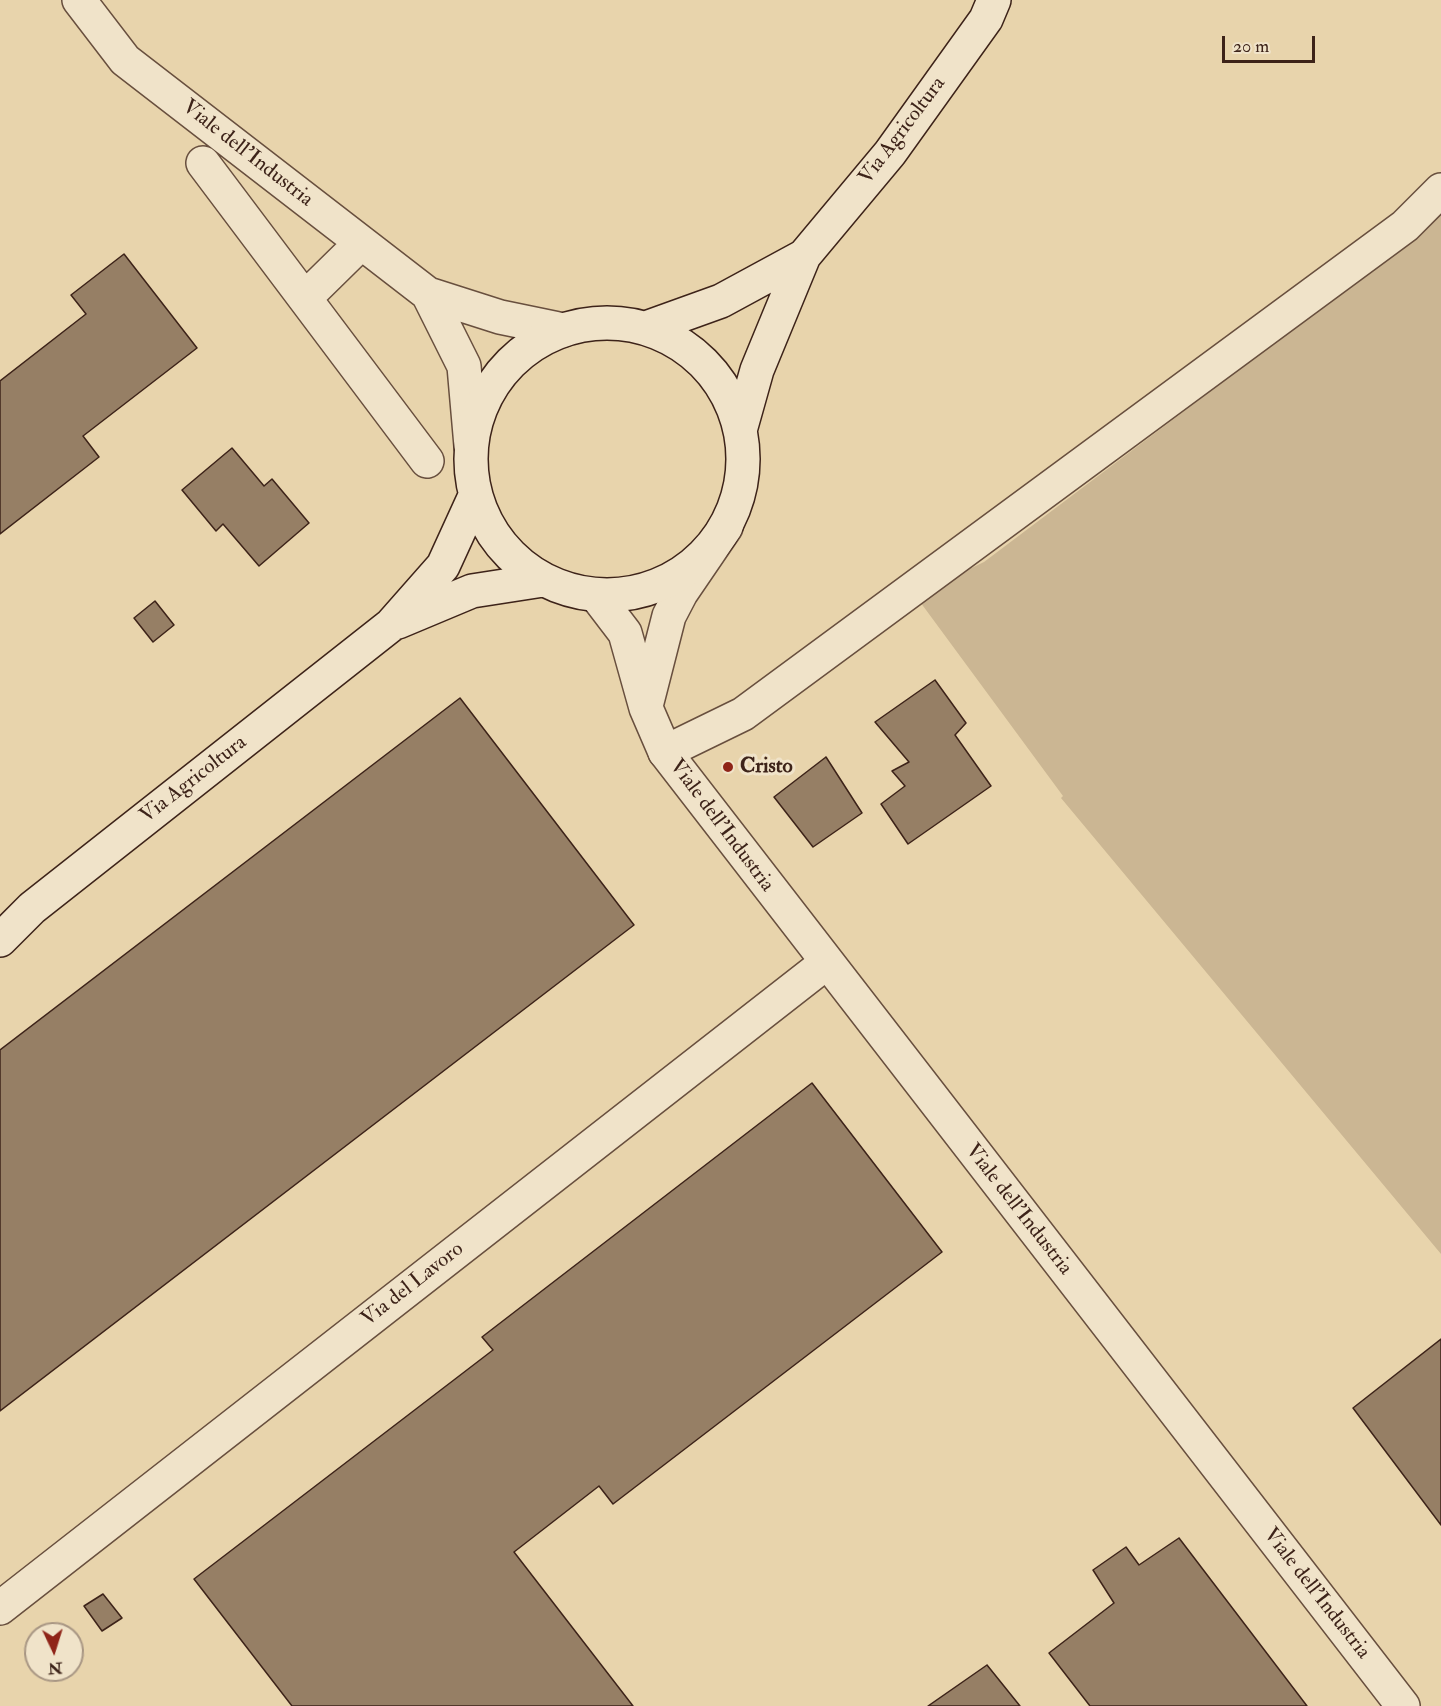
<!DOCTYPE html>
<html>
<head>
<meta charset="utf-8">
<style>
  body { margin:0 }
  #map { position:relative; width:1441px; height:1706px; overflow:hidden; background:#e8d4ac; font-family:"IM FELL Double Pica",serif }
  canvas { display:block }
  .north { position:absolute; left:24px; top:1622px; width:60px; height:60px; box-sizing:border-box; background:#f0e3c9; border:2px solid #a89683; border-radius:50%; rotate:176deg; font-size:16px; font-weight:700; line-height:24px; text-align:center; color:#3d2319 }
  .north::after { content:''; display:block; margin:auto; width:21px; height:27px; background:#8f2418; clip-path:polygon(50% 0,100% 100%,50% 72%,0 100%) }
  .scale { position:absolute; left:1222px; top:36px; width:93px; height:27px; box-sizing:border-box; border:3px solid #3d2319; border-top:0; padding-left:8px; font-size:18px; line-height:21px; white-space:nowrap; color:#3d2319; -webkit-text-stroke:4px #f0e3c9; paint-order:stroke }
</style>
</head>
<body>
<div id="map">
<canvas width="1441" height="1706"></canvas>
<div class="north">N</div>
<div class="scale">20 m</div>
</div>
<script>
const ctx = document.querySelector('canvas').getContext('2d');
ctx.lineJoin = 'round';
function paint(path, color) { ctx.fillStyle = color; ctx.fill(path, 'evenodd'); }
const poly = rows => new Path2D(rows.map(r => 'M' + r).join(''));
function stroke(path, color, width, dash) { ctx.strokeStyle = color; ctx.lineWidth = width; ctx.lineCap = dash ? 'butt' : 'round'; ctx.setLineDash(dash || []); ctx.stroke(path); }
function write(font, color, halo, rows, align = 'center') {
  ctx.font = font + ' "IM FELL Double Pica",serif'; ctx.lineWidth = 6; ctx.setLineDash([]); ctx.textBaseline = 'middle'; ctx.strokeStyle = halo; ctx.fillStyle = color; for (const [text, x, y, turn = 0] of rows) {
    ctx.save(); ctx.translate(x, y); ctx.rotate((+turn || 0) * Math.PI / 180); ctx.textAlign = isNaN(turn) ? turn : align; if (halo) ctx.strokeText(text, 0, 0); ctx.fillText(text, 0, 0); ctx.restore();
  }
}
const green = poly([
  [1441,211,1441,1254,1061,798,1063,796,915,595,984,562,1427,228]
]);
const building = poly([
  [124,254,197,348,83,436,99,457,0,534,0,381,86,314,71,295,124,254],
  [232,448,264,486,272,479,309,523,259,566,223,524,216,531,182,490,232,448],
  [155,601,174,625,153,642,134,618,155,601],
  [935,680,966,723,955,735,991,786,908,844,881,804,905,786,892,771,909,762,875,722,935,680],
  [460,698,634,925,0,1411,0,1050,460,698],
  [826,757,862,813,813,847,774,797,826,757],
  [812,1083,942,1252,613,1504,599,1486,514,1552,633,1706,292,1706,194,1579,493,1350,482,1337,812,1083],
  [1441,1339,1441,1525,1353,1408,1441,1339],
  [1179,1538,1307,1706,1090,1706,1049,1653,1114,1603,1093,1570,1126,1547,1139,1565,1179,1538],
  [103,1594,122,1618,102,1631,84,1606,103,1594],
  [987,1665,1020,1706,928,1706,987,1665]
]);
const minor = poly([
  [79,0,125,60,428,294,500,317,563,330],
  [203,163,427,461],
  [428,294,464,366,471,446],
  [305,298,361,243],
  [665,752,743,714,1405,226,1441,190],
  [0,1608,826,963]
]);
const tertiary = poly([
  [596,595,625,633,646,708,665,752,1403,1706],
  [646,706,669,616,681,593,726,527]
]);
const secondary = poly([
  '471 459a136 136 0 1 1 272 0a136 136 0 1 1-272 0Z',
  [646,328,721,301,804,256],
  [741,427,757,370,804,256,890,153,986,19,994,0],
  [398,622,472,591,543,580],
  [0,940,32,908,391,625,443,566,475,496]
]);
const markers = [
  [728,767,6,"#8f2418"]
];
const streetNames = [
  ["Via Agricoltura",903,131,-53],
  ["Viale dell'Industria",247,154,38],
  ["Via Agricoltura",194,780,-38],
  ["Viale dell'Industria",721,826,53],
  ["Viale dell'Industria",1018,1210,52],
  ["Via del Lavoro",413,1285,-38],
  ["Viale dell'Industria",1316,1594,52]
];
const poiNames = [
  ["Cristo",740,767]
];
paint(green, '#cbb693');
paint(building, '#967f65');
stroke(building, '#3d2319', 1.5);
stroke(minor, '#684f3e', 36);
stroke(tertiary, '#684f3e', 36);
stroke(secondary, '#3d2319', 36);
stroke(minor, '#f0e3c9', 33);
stroke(tertiary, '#f0e3c9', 33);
stroke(secondary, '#f0e3c9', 33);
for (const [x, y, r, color] of markers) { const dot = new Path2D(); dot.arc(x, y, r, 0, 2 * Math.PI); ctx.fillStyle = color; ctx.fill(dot); stroke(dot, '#f0e3c9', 2); }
write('21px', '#3d2319', '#f0e3c9', streetNames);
write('bold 21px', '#3d2319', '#f0e3c9', poiNames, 'left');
</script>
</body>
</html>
